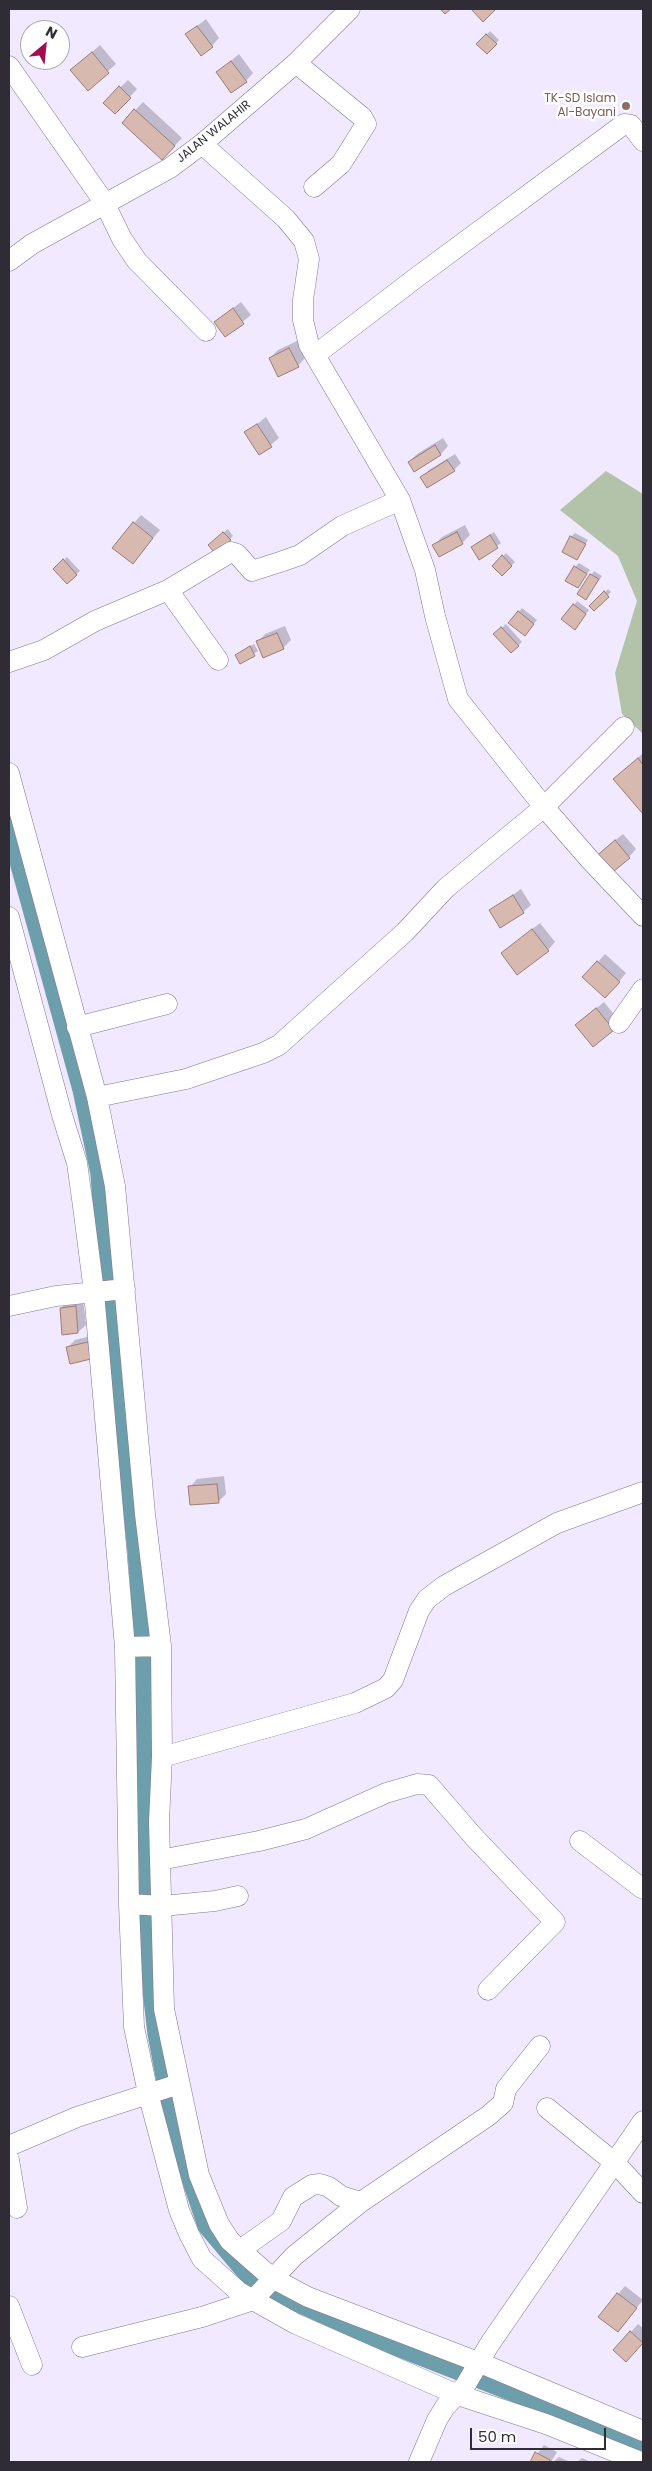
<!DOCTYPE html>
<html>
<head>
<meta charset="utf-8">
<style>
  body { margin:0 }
  #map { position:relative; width:652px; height:2471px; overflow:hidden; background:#f1e9ff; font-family:Poppins,sans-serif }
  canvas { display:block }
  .frame { position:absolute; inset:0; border:10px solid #302c36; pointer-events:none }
  .north { position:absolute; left:20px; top:20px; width:50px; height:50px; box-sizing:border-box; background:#fff; border:1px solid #acabaf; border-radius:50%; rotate:28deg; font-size:14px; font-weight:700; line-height:20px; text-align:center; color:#302c36 }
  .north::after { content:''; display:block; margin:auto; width:18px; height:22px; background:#a20f51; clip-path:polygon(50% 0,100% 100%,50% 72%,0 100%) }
  .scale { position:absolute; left:470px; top:2428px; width:136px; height:22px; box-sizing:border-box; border:2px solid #302c36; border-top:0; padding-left:6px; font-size:15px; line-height:18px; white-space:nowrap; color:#302c36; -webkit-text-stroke:4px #fff; paint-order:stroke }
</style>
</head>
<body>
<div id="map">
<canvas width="652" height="2471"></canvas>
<div class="frame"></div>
<div class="north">N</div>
<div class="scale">50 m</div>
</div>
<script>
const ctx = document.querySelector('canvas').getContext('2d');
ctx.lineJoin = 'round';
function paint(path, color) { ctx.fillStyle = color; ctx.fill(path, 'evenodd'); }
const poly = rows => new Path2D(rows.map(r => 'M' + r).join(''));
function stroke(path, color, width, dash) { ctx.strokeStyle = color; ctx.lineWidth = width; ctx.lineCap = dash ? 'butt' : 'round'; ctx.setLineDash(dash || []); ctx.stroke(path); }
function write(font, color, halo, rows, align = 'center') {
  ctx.font = font + ' Poppins,sans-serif'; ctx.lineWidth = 5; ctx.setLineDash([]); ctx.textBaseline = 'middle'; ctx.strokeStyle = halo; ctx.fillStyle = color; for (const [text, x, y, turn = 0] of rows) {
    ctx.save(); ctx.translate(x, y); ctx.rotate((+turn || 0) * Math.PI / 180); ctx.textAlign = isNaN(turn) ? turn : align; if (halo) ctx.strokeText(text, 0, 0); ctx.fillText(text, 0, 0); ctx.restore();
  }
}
const green = poly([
  [606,471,643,494,643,734,622,714,615,673,637,601,618,556,560,510]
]);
const shadow = poly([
  [206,19,219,38,212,46,187,34],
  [490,31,499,40,487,53,478,44],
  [100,45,116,64,88,89,72,70],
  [239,54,253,73,246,81,218,72],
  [128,80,137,89,115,113,104,103],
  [143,102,182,138,170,151,123,123],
  [241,302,251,315,225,336,215,322],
  [297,341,305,358,298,366,270,358,278,350],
  [266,417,279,438,260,454,246,433],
  [443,438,448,446,441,454,415,471,409,462,417,454],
  [455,454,461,463,454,470,422,478,429,470],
  [141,515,160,530,133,562,134,523],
  [465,525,470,535,462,543,434,545,442,537],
  [228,529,233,536,230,539,213,541],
  [494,532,501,543,480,558,472,547],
  [575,533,588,540,577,559,571,537],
  [506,553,515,562,502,575,493,566],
  [67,557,80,571,67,582,55,569],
  [579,563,590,570,578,587,575,567],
  [594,571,602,576,586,598,579,593],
  [608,589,611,592,594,609,591,606],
  [577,601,589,610,578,625,574,605],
  [522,608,537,620,528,631,510,622],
  [506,624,522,642,511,652,495,634],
  [285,626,291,640,283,648,258,642,265,634],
  [254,644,258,651,240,663,236,655],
  [643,753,643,812,615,779],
  [623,834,636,849,629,857,602,851],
  [521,889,531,905,523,912,491,911],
  [540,923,555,942,548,950,502,953],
  [605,954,626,973,613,989,598,962],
  [604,1002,620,1022,613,1029,585,1018],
  [83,1299,86,1325,78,1332,61,1308,69,1300],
  [95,1335,98,1350,68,1347,75,1340],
  [224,1476,226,1494,218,1502,190,1487,197,1479],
  [625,2286,643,2300,617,2331,599,2317],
  [638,2324,643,2328,643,2342,634,2353,615,2350],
  [544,2445,557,2452,551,2462,531,2462],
  [559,2457,570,2462,553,2462],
  [582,2458,591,2462,577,2462]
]);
const canal = poly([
  [9,826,82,1090,100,1174,105,1254,137,1552,145,1662,144,1871,146,1939,157,2034,176,2135,207,2226,255,2283,382,2341,643,2443]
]);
const building = poly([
  [440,9,451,9,445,14,440,9],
  [471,9,496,9,483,22,471,9],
  [197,26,213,47,201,56,185,34,197,26],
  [486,34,497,44,487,54,476,44,486,34],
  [92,52,109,73,88,91,70,70,92,52],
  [231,61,247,82,231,93,216,72,231,61],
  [119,86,131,98,115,114,103,103,119,86],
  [134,109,175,146,162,160,122,123,134,109],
  [233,308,244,324,225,337,214,322,233,308],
  [289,348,299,367,278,377,269,358,289,348],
  [257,424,272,447,259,455,244,432,257,424],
  [435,445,441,455,414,472,408,462,435,445],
  [447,460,455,471,427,488,420,477,447,460],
  [133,522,153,538,133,564,112,548,133,522],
  [223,532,231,540,215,553,208,545,223,532],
  [457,532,463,544,439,557,432,545,457,532],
  [490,535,498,548,479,560,471,547,490,535],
  [570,536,586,544,577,560,562,552,570,536],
  [502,555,512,566,502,576,492,566,502,555],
  [63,559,77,575,67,584,53,569,63,559],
  [574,566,587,574,578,588,565,581,574,566],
  [590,574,599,579,586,600,577,594,590,574],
  [604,591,609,597,594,611,589,606,604,591],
  [573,604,586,614,575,630,561,619,573,604],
  [518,611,534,624,525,636,508,623,518,611],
  [501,627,519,646,511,653,493,634,501,627],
  [277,633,284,649,263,658,256,641,277,633],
  [250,646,255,656,240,664,235,655,250,646],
  [638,758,643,765,643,814,613,779,638,758],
  [615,840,630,858,608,876,593,859,615,840],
  [513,895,524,913,500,928,489,910,513,895],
  [532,929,549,951,517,975,501,953,532,929],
  [597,961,620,982,605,998,582,977,597,961],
  [596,1008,614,1030,593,1047,575,1025,596,1008],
  [76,1306,78,1333,62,1335,60,1308,76,1306],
  [88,1342,91,1359,70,1364,66,1347,88,1342],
  [217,1484,219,1503,190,1505,188,1486,217,1484],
  [617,2293,637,2308,618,2332,598,2317,617,2293],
  [630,2331,643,2343,626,2362,613,2350,630,2331],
  [535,2452,550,2460,549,2462,530,2462,535,2452]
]);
const street = poly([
  [296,63,362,117,366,124,341,164,314,187],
  [9,66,104,202,122,239,137,261,206,331],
  [202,144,286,219,304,241,309,259,303,300,303,320,309,345,400,500,425,570,435,616,458,699,544,807,591,861,643,916],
  [9,261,32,244,170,168,202,144,296,63,350,9],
  [315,355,417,277,624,124,631,125,643,141],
  [168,590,231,552,237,554,252,571,283,561,300,555,342,526,400,500],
  [9,662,44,650,95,621,168,590,218,660],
  [9,773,97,1097,115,1186,145,1514,161,1646,162,1757,159,1822,164,2009,199,2175,219,2224,230,2241,272,2278,308,2297,478,2362,643,2431],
  [9,917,62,1115,77,1163,83,1206,94,1292,125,1647,129,1904,134,2027,148,2093,179,2210,189,2234,202,2259,239,2292,296,2324,458,2395,546,2424,641,2462],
  [619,1023,643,989],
  [77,1027,167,1004],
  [97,1097,186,1079,263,1053,279,1045,405,932,446,888,544,807,624,727],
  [9,1306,56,1296,125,1289],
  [125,1647,161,1646],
  [162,1757,355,1703,386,1688,393,1680,419,1611,427,1599,444,1586,557,1523,643,1492],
  [580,1841,643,1889],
  [160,1860,259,1841,306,1829,386,1793,417,1784,429,1785,473,1836,555,1922,488,1990],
  [129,1904,162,1906,215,1901,238,1896],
  [547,2108,615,2163,643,2193],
  [9,2146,77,2117,179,2084],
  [9,2160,17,2208],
  [240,2250,281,2221,293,2197,312,2185,320,2184,329,2187,341,2196,361,2202],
  [9,2306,32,2365],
  [82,2347,202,2317,253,2300,294,2256,361,2202,488,2116,503,2103,506,2089,540,2046],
  [419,2462,437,2420,445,2407,465,2386,489,2345,643,2121]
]);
const markers = [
  [626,106,5,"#8d6e63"]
];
const educationNames = [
  ["TK-SD Islam",616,99],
  ["Al-Bayani",616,113]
];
const streetNames = [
  ["JALAN WALAHIR",214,132,-39]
];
paint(green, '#b3c3a9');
paint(shadow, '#0003');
stroke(canal, '#6d9eac', 19);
paint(building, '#d7b9b0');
stroke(building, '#997d74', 1);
stroke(street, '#817890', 21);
stroke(street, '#fff', 20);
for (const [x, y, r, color] of markers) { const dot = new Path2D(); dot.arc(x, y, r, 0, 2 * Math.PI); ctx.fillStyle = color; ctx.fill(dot); stroke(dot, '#fff', 2); }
write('12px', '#785e54', '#fff', educationNames, 'right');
write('12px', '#302c36', '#fff', streetNames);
</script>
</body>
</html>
